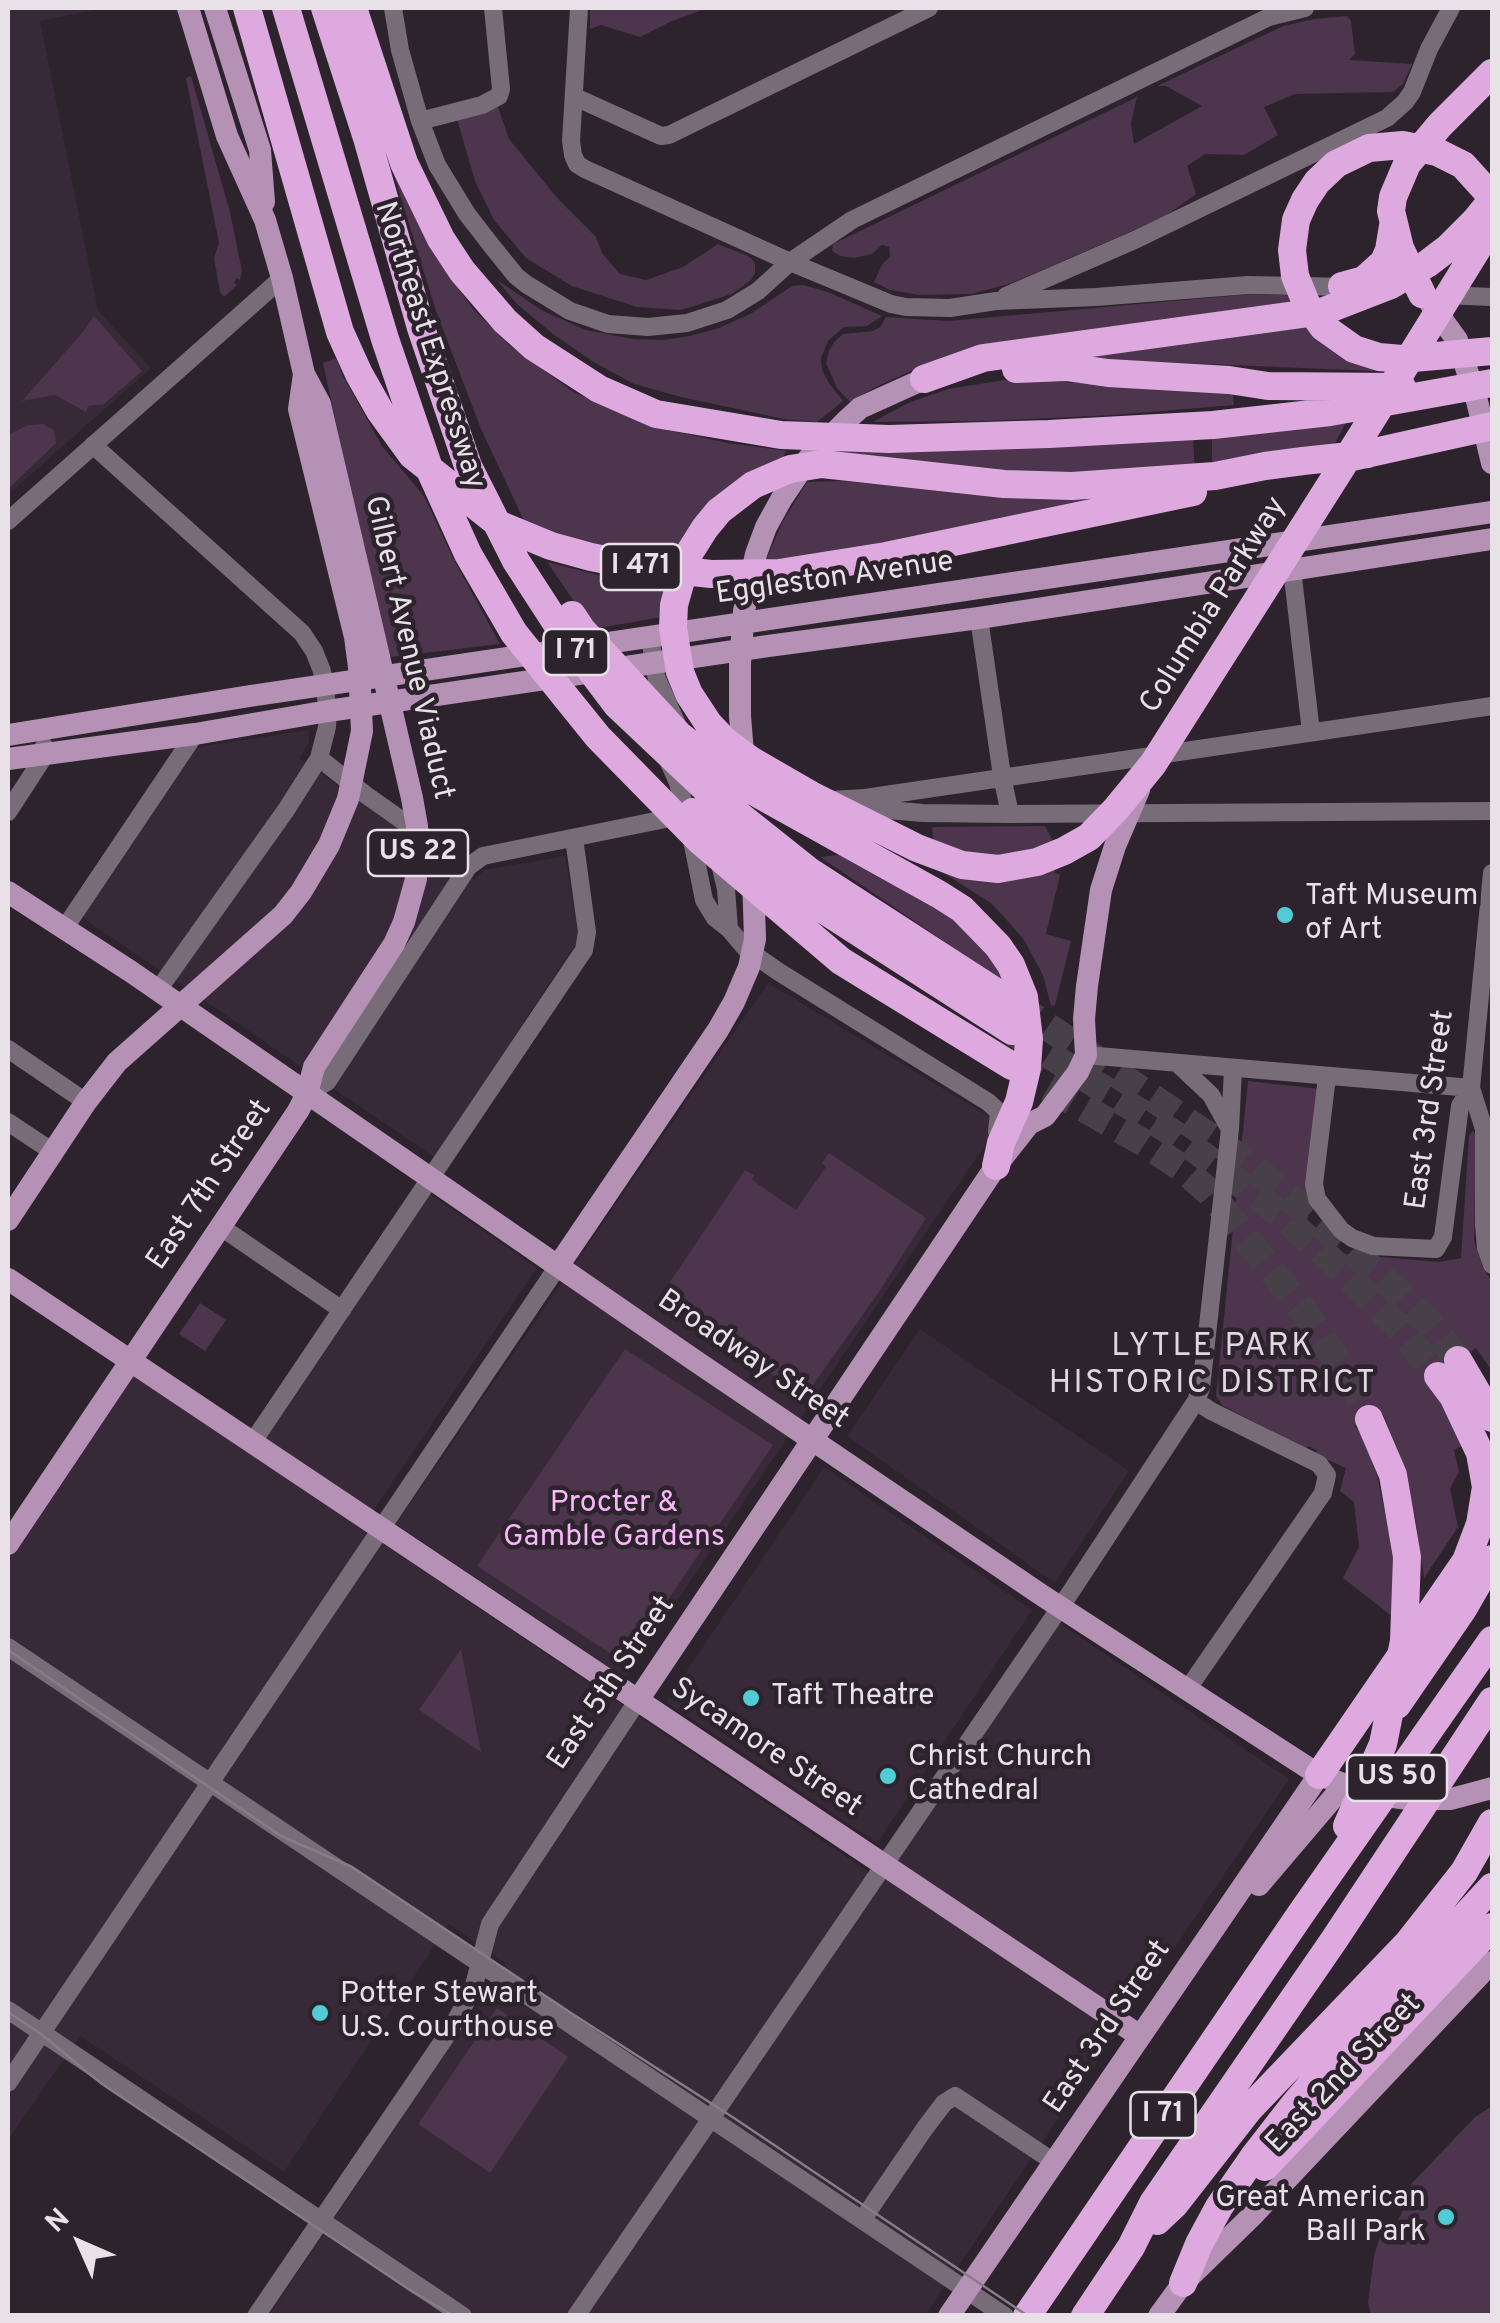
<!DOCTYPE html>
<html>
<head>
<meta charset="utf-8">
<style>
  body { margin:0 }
  #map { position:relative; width:1500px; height:2323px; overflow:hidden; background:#2c232c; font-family:Overpass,sans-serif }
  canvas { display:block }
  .frame { position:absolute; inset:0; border:10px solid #e8e1e8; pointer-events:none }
  .north { position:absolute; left:30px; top:2193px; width:100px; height:100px; -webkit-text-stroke:8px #2c232c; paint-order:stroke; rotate:315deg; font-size:28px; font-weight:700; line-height:40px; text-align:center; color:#e8e1e8 }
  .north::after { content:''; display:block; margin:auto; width:35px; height:45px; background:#e8e1e8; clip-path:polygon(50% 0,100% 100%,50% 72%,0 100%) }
</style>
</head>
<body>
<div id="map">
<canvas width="1500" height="2323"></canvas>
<div class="frame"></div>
<div class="north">N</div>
</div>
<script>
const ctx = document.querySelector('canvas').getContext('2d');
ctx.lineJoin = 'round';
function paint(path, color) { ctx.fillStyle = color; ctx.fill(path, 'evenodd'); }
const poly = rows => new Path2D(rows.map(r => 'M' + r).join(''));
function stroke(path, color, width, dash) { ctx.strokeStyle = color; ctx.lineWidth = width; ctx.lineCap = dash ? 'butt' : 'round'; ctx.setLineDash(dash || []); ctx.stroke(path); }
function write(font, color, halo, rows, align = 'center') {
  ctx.font = font + ' Overpass,sans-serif'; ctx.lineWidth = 9; ctx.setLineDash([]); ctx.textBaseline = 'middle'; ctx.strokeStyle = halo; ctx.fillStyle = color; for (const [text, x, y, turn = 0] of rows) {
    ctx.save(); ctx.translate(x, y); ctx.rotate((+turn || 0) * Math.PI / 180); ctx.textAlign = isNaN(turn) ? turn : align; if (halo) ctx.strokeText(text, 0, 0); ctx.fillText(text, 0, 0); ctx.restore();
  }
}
const built = poly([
  [8,8,105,8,40,21,98,310,151,368,8,495],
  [309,730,309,743,299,758,474,880,484,870,565,856,579,939,434,1157,77,914,191,748],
  [768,983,1000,1123,625,1678,396,1524],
  [420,1187,537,1268,373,1511,253,1431],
  [920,1329,1129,1471,1055,1583,847,1436],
  [133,1374,882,1881,1055,1620,1289,1779,925,2315,269,2315,506,1964,449,1924,284,2172,80,2036,8,2140,8,1559],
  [824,1467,1032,1610,877,1843,666,1702]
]);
const green = poly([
  [590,8,707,8,670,22,640,37,601,25,590,29],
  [1347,16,1351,21,1355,54,1349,60,1412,64,1403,84,1393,92,1295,94,1264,107,1278,135,1244,155,1205,154,1187,166,1196,194,1164,217,1012,283,971,294,919,295,890,290,874,282,883,263,890,257,889,247,882,245,872,254,854,258,840,256,832,251,833,244,1137,97,1131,123,1134,144,1202,106,1166,86,1157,86,1283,26,1314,19],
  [191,76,230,212,242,271,240,280,237,278,234,283,237,285,224,297,220,292,214,258,219,243,186,78],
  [498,107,509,139,559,200,596,237,602,253,620,274,646,280,683,267,718,244,746,255,752,259,755,264,755,273,752,279,732,294,681,310,637,307,572,286,526,258,494,220,475,181,457,119],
  [392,169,433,253,473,309,509,345,572,391,603,406,658,428,728,443,787,451,777,465,675,558,590,545,526,525,481,429,436,311],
  [496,279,541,310,586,330,633,339,663,340,690,336,719,328,752,313,792,286,803,285,828,292,882,316,867,326,844,327,828,341,821,358,822,370,829,383,843,401,817,422,784,419,681,397,634,384,592,361,553,334,517,304],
  [1241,295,1292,295,1299,305,926,364,872,389,850,402,837,388,826,363,829,351,834,342,843,334,873,331,880,327,886,317,948,321],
  [94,316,142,371,104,404,88,406,86,412,55,395,22,401,83,332],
  [1310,325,1375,366,1373,371,1040,357],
  [336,358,343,376,382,446,424,496,453,558,500,644,391,657,386,650,323,363],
  [1011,379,1233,392,1234,405,1114,415,987,421,873,422,908,403,948,389],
  [1347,421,1334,445,1212,468,1212,434],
  [43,424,54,430,56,443,8,489,8,435,28,425],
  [1193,437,1195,471,1058,479,829,456,836,449],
  [841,481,945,490,1145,489,829,555,766,560,783,521,807,482],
  [547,562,610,578,668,587,662,617,593,629],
  [1045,826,1056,847,990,859,934,848,932,827],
  [845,854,963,921,1013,988,820,857],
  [933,866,1056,866,1054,873,1060,875,1046,934,1071,941,1055,1005,1051,1006,1043,975,1024,940,1006,919,992,904],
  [1248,1081,1320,1089,1307,1226,1312,1228,1328,1246,1345,1254,1440,1262,1461,1258,1469,1136,1473,1130,1476,1136,1474,1241,1483,1268,1492,1281,1492,1371,1476,1348,1431,1381,1464,1445,1454,1450,1459,1472,1450,1488,1458,1527,1424,1578,1415,1517,1400,1457,1383,1414,1355,1426,1362,1435,1377,1475,1391,1540,1395,1577,1393,1617,1343,1578,1359,1547,1354,1502,1340,1491,1346,1468,1315,1454,1317,1451,1309,1446,1306,1448,1223,1406,1216,1396],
  [829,1153,926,1218,879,1292,805,1396,658,1300,745,1170,754,1175,752,1180,796,1210,826,1167,822,1163],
  [200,1303,226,1320,205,1351,179,1334],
  [625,1349,773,1445,625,1663,477,1566],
  [461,1649,481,1752,419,1710],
  [497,2008,568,2057,490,2173,418,2124],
  [1492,2106,1492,2315,1371,2315,1368,2302,1374,2256,1383,2227,1393,2230,1404,2208,1397,2199,1475,2117]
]);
const highwayTunnel = poly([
  [1013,1003,1244,1160,1333,1234,1398,1292,1431,1325,1458,1360],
  [1013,1032,1176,1135,1279,1213,1345,1273,1401,1330,1438,1376],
  [1012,1066,1144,1143,1182,1168,1210,1193,1307,1315,1361,1398,1369,1419]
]);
const minor = poly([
  [393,8,400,50,420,121,437,165,467,214,491,245,516,276,526,284,570,311,608,324,648,327,687,323,727,310,758,291,790,262,852,220,1269,17,1305,8],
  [579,8,571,141,573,155,577,164,585,169,790,262,891,304,906,307,950,308,996,301,1096,297,1248,285,1352,287],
  [575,97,661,136,669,135,929,8],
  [420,121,482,105,499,96,501,89,493,8],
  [1443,295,1492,297],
  [1006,296,1137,239,1387,118,1405,102,1412,92,1429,49,1451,8],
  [93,445,302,633,314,651,322,671,328,711,327,727,319,758,286,810,158,990],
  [8,521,282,278],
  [1292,569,1311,732],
  [979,618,1002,776,1010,814],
  [651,638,653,663,657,679,676,722],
  [319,758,366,795,468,867],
  [667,758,678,783,687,815,704,900,715,918,729,929,746,949,779,972,988,1102,999,1112,997,1132],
  [830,800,865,798,1492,706],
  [853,807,923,813,1010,814,1492,811],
  [8,812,45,755,44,746],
  [718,856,726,889,729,929],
  [64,929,195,734],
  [8,1049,86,1102],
  [1086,1055,1471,1088],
  [1179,1065,1211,1095,1228,1126],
  [1327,1077,1314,1184,1317,1199,1341,1230,1352,1238,1373,1246,1436,1249,1443,1237,1460,1106,1471,1088,1492,873],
  [1471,1088,1484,1129,1484,1225,1486,1248,1492,1265],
  [307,1094,327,1082,468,867,483,856,680,816],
  [8,1122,53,1152],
  [221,1227,342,1310],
  [252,1443,584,950,587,932,574,838],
  [8,1647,1005,2316],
  [1187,1690,1323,1493,1327,1475,1319,1464,1211,1411,1196,1401],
  [8,2010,463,2316],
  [8,2083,558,1266],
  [863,2219,925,2128,944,2103,955,2096,1054,2162],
  [256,2316,451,2029,473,1989,490,1924,638,1700],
  [576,2316,1072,1590,1196,1401,1201,1388,1230,1129,1233,1069]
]);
const major = poly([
  [215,8,260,150,264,202],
  [1428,300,1457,340,1477,401,1492,463],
  [8,735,250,696,1492,512],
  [8,759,195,734,328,711,768,646,979,618,1492,539],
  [744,765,740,716,740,663,744,611,756,554,766,527,782,498,809,458,847,420,860,408,924,379],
  [8,892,130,971,697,1362,1043,1596,1319,1775,1371,1794,1408,1799,1451,1799,1492,1788],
  [8,1220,86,1102,117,1062,283,915,301,892,329,845,348,799,362,731,359,667,355,637,299,409,304,374],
  [558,1266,718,1030,734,1002,749,967,755,939,753,877],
  [8,1279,1140,2036],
  [8,1544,298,1111,307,1094,314,1067,394,944,404,922,416,879,417,826,412,798,320,404,304,374,282,278,265,220,227,136,188,8],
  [638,1700,996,1166,1029,1124,1045,1116,1078,1072,1086,1055,1084,1019,1087,986,1101,890,1115,846,1139,790],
  [1259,1885,1344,1785],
  [949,2316,1319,1775],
  [1159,2316,1183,2283,1254,2214,1492,1962]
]);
const highway = poly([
  [247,8,340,332,359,374,380,411,412,455,500,525,551,546,591,557,637,566,711,574,779,573,886,556,1193,492],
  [286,8,385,339,429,468,468,554,514,633,598,737,699,840,841,961,1012,1066],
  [325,8,367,138,421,328,468,466,516,561,564,635,617,705,706,789,809,871,1013,1003],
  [353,8,404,163,441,239,462,271,505,321,534,347,599,389,656,414,781,435,889,439,1049,434,1213,425,1330,412,1492,383],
  [1492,197,1463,165,1437,152,1403,145,1369,148,1336,164,1317,182,1305,200,1296,220,1292,250,1295,276,1307,305,1323,327,1354,349,1379,357,1402,359,1492,351],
  [1342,286,1364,280,1384,262,1389,250,1393,226],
  [1422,294,1400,248,1391,211,1393,197,1407,164,1440,125,1492,73],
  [1016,369,1066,367,1108,373,1229,380,1268,386,1402,387],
  [924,379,983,358,1324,311,1391,285,1427,264,1448,248,1475,221,1492,200],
  [1368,454,1303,461,1265,466,1215,476,1072,486,1004,484,822,464,790,469,753,485,719,511,705,528,688,555,674,605,673,628,680,672,689,694,708,723,725,741,752,761,811,795,917,848,962,865,998,869,1037,862,1064,851,1089,837,1116,809,1153,764,1282,561,1362,435,1403,369,1492,225],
  [1352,457,1492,426],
  [572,615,582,630,679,735,720,767,753,791,940,895,962,909,998,946,1011,965,1024,997,1029,1039,1027,1068,1019,1102,1001,1143,996,1166],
  [693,812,793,890,1012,1031],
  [1458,1360,1492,1418],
  [1397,1705,1463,1609,1492,1559],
  [1319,1775,1466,1561,1480,1524,1486,1487,1480,1453,1453,1396,1438,1376],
  [1347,1826,1383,1744,1404,1641,1407,1557,1393,1475,1369,1419],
  [1265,2167,1492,1927],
  [1157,2221,1175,2204,1250,2108,1408,1943,1464,1872,1492,1823],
  [1183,2283,1199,2244,1219,2207,1255,2155,1293,2106,1332,2060,1492,1887],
  [1027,2316,1300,1915,1492,1640],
  [1085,2316,1131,2247,1153,2203,1334,1940,1492,1701]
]);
const tram = poly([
  [8,1650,281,1836,352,1867,571,2013,734,2118,1028,2316],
  [8,2012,41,2034,102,2084,413,2292,454,2316]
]);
const markers = [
  [1285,915,10,"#51ccd4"],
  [751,1698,10,"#51ccd4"],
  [888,1776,10,"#51ccd4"],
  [320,2013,10,"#51ccd4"],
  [1446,2217,10,"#51ccd4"]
];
const shields = [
  [641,567,80],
  [576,652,65],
  [418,853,100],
  [1397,1778,100],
  [1163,2115,65]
];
const shieldNames = [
  ["I 471",641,567],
  ["I 71",576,652],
  ["US 22",418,853],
  ["US 50",1397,1778],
  ["I 71",1163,2115]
];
const streetNames = [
  ["Northeast Expressway",428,346,72],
  ["Eggleston Avenue",835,580,-8],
  ["Columbia Parkway",1215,606,-58],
  ["Gilbert Avenue Viaduct",407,648,77],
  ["East 3rd Street",1432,1110,-82],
  ["East 7th Street",211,1186,-56],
  ["Broadway Street",752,1361,34],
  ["East 5th Street",613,1684,-56],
  ["Sycamore Street",765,1749,34],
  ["East 3rd Street",1109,2028,-56],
  ["East 2nd Street",1345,2075,-46]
];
const poiNames = [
  ["Taft Museum",1305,898],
  ["of Art",1305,932],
  ["Taft Theatre",771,1698],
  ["Christ Church",908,1759],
  ["Cathedral",908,1793],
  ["Potter Stewart",340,1996],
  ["U.S. Courthouse",340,2030],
  ["Great American",1426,2200,"right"],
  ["Ball Park",1426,2234,"right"]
];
const parkNames = [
  ["Procter &",614,1505],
  ["Gamble Gardens",614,1539]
];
const neighbourhoodNames = [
  ["LYTLE PARK",1213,1349],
  ["HISTORIC DISTRICT",1213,1386]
];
paint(built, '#372938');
paint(green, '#4c354d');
stroke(highwayTunnel, '#484048', 28, [28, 14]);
stroke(minor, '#776c77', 18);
stroke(major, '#b491b5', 22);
stroke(highway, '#dda9de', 28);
stroke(tram, '#867e86', 2.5);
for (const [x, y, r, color] of markers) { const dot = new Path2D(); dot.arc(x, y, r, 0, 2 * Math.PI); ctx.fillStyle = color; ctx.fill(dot); stroke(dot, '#2c232c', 4); }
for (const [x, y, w] of shields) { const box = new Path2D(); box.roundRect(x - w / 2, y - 23, w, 46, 8); ctx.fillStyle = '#2c232c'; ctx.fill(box); stroke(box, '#e8e1e8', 2.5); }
write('bold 28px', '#e8e1e8', null, shieldNames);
write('30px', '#e8e1e8', '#2c232c', streetNames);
write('30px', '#e8e1e8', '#2c232c', poiNames, 'left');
write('30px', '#f8b7fa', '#2c232c', parkNames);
ctx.letterSpacing = '2.5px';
write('32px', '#e3d6e3', '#2c232c', neighbourhoodNames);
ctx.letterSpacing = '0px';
</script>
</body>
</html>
